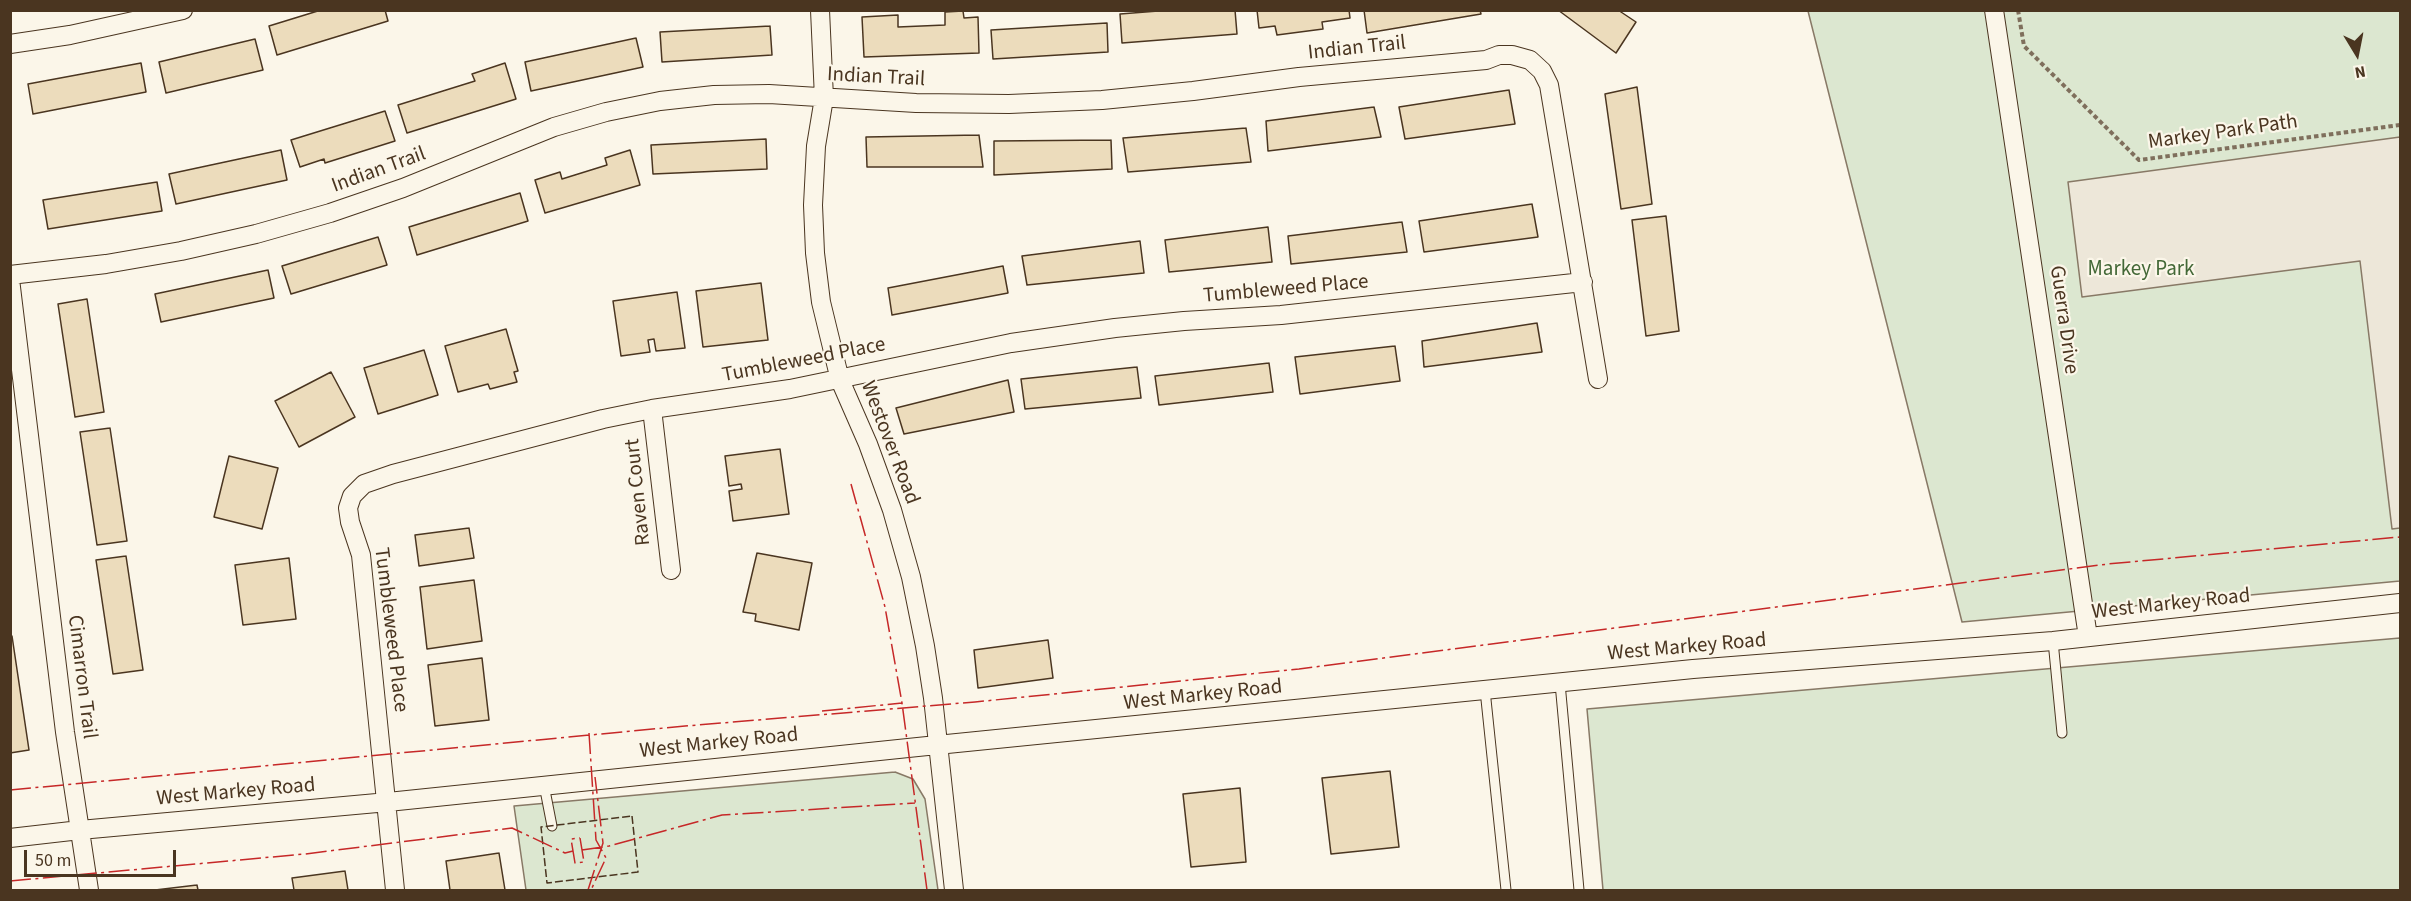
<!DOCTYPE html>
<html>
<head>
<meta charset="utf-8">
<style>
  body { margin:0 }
  #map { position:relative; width:2411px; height:901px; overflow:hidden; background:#fbf6e9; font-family:"Source Sans 3",sans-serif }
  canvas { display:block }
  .frame { position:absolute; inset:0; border:12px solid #4a3520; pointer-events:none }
  .north { position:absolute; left:2327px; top:24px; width:60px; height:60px; -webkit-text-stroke:4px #fbf6e9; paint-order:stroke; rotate:170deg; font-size:16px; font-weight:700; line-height:24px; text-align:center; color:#4a3520 }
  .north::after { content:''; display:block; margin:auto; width:21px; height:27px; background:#4a3520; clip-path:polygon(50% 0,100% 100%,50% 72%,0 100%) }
  .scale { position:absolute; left:24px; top:850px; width:152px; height:27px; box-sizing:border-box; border:3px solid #4a3520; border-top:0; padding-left:8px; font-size:18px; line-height:21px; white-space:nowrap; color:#4a3520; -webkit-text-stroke:4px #fbf6e9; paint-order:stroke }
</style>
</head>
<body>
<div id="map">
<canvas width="2411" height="901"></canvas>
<div class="frame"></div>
<div class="north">N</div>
<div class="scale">50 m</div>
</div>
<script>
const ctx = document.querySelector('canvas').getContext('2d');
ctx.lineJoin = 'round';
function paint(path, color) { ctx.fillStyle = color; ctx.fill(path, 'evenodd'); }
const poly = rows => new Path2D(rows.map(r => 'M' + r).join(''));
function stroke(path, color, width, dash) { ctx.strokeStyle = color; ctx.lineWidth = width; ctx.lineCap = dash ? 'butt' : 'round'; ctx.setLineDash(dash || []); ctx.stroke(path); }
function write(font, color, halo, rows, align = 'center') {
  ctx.font = font + ' "Source Sans 3",sans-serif'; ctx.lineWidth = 4.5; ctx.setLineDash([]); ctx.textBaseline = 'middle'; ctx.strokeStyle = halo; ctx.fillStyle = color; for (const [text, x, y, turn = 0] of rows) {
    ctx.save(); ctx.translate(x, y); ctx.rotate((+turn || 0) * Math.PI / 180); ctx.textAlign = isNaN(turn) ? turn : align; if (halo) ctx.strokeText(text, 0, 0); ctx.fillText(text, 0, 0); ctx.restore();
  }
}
const green = poly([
  [1808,11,2400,11,2400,581,1962,622,1808,11],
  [2400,638,2400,890,1603,890,1587,709,2400,638],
  [895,772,913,779,925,799,938,890,526,890,514,806,895,772]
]);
const parking = poly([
  [2400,137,2400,528,2392,529,2360,261,2082,297,2068,182,2400,137]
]);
const building = poly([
  [321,10,385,10,388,21,277,55,269,26,321,10],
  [1171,10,1235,10,1237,34,1122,43,1120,14,1171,10],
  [1257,10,1349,10,1350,18,1322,22,1323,29,1277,35,1275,26,1259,28,1257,10],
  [1364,10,1480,10,1481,14,1367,33,1364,10],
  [1558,10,1618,10,1636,22,1616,53,1558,10],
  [963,11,964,18,978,17,979,53,864,57,862,17,898,15,898,27,945,25,945,12,963,11],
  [1107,23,1108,52,993,59,991,30,1107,23],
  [770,26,772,55,662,62,660,32,770,26],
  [636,38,643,67,531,91,525,62,636,38],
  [255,39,263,70,166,93,159,62,255,39],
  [141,63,146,92,33,114,28,84,141,63],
  [505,63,516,99,407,133,398,105,475,81,472,74,505,63],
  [1637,87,1652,204,1621,209,1605,94,1637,87],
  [1509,90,1515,124,1405,139,1399,107,1509,90],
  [1374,107,1381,137,1268,151,1266,121,1374,107],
  [385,111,395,141,325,163,324,159,300,167,291,140,385,111],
  [1246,128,1251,162,1128,172,1123,138,1246,128],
  [979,135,983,167,867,167,866,137,979,135],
  [766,139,767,169,653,174,651,145,766,139],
  [1111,140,1112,169,994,175,994,141,1111,140],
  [281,150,287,180,176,204,169,174,281,150],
  [630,150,640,185,545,213,535,180,560,172,562,179,607,165,605,158,630,150],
  [157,182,162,211,48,229,43,200,157,182],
  [520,193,528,221,417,255,409,227,520,193],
  [1532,204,1538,237,1424,252,1419,221,1532,204],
  [1666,216,1679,331,1646,336,1632,220,1666,216],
  [1402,222,1407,252,1291,264,1288,236,1402,222],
  [1268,227,1272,262,1169,272,1165,240,1268,227],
  [378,237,387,265,291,294,282,266,378,237],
  [1140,241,1144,273,1027,285,1022,256,1140,241],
  [1003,266,1008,293,892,315,888,288,1003,266],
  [268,270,274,298,161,322,155,294,268,270],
  [761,283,768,340,703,347,696,291,761,283],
  [677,292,685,348,656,351,654,339,648,340,650,352,621,356,613,301,677,292],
  [87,299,104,412,75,417,58,304,87,299],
  [1537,323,1542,352,1424,367,1422,341,1537,323],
  [506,329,518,371,514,372,517,382,490,389,488,384,458,392,445,346,506,329],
  [1395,346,1400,381,1300,394,1295,357,1395,346],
  [424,350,438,395,378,414,364,368,424,350],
  [1269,363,1273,392,1159,405,1155,376,1269,363],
  [1137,367,1141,398,1025,409,1021,379,1137,367],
  [331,372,355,417,299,447,275,401,331,372],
  [1008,380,1014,412,904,434,896,408,1008,380],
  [110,428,127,541,97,545,80,432,110,428],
  [780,449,789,514,733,521,729,491,742,489,741,484,729,486,725,456,780,449],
  [229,456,278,468,262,529,214,517,229,456],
  [469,528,474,558,419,566,415,535,469,528],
  [757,553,812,563,799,630,755,621,756,614,743,612,757,553],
  [126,556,143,670,113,674,96,560,126,556],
  [289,558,296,619,243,625,235,565,289,558],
  [474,580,482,641,427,649,420,587,474,580],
  [12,636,29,750,10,753,10,637,12,636],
  [1048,640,1053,678,978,688,974,650,1048,640],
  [482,658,489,720,435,726,428,665,482,658],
  [1390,771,1399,847,1331,854,1322,778,1390,771],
  [1240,788,1246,862,1191,867,1183,794,1240,788],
  [499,853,505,890,450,890,446,861,499,853],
  [345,871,348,890,294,890,292,878,345,871],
  [197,885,198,890,155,890,197,885]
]);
const path = poly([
  [2018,10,2024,46,2139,160,2400,125]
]);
const lane = poly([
  [2053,641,2062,733],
  [1560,683,1579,890],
  [1485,690,1506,890],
  [544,785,552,826]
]);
const street = poly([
  [820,10,824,98,816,146,813,205,815,253,821,302,840,380,868,444,892,510,911,577,925,646,933,698,954,890],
  [1994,10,2088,637],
  [10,44,70,35,183,10],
  [10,275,106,264,181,251,256,234,330,213,403,188,554,127,606,112,660,101,714,95,769,94,916,103,1009,104,1102,100,1193,91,1299,77,1486,60,1499,55,1512,55,1530,60,1542,71,1549,85,1598,379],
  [10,279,65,732,89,890],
  [652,409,671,570],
  [10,838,80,830,388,802,937,745,1693,669,2053,641,2400,603],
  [395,890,361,555,350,522,348,508,352,496,364,484,393,474,603,419,652,409,790,389,1011,343,1115,328,1184,321,1281,315,1583,282]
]);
const fence = poly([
  [632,816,638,872,547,883,541,827,632,816]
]);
const power = poly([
  [851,484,885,607,902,703,927,890],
  [822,711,902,703],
  [589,733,596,840,606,858,591,890],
  [10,790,685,726,975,702,1299,669,2108,564,2400,537],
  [580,838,584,862,575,863,571,839,580,838],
  [582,850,609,846,722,815,915,803],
  [10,881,305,854,512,828,565,853,573,851],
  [588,890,603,843,595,777]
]);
const streetNames = [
  ["Indian Trail",1357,49,-6],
  ["Indian Trail",876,78,3],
  ["Markey Park Path",2223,133,-8],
  ["Indian Trail",379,171,-20],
  ["Tumbleweed Place",1286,290,-5],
  ["Guerra Drive",2063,320,82],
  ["Tumbleweed Place",804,361,-11],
  ["Westover Road",889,443,69],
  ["Raven Court",639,492,-96],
  ["West Markey Road",2171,605,-6],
  ["Tumbleweed Place",390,630,83],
  ["West Markey Road",1687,648,-5],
  ["Cimarron Trail",81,677,83],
  ["West Markey Road",1203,696,-6],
  ["West Markey Road",719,744,-6],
  ["West Markey Road",236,793,-5]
];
const parkNames = [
  ["Markey Park",2141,270]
];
paint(green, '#dce7d0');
stroke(green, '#887966', 1.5);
paint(parking, '#ede7d9');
stroke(parking, '#887966', 1.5);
paint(building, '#ecdcbc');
stroke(building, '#4a3520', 1.5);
stroke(lane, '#4a3520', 11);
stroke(street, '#4a3520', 20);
stroke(path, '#7f6f5c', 4, [4.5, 3]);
stroke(lane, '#fbf6e9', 9);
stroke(street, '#fbf6e9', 18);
stroke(fence, '#4a3520', 1.5, [8, 3]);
stroke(power, '#c62828', 1.5, [21, 4.5, 3, 4.5]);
write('21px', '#4a3520', '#fbf6e9', streetNames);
write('21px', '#436837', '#fbf6e9', parkNames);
</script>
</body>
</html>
